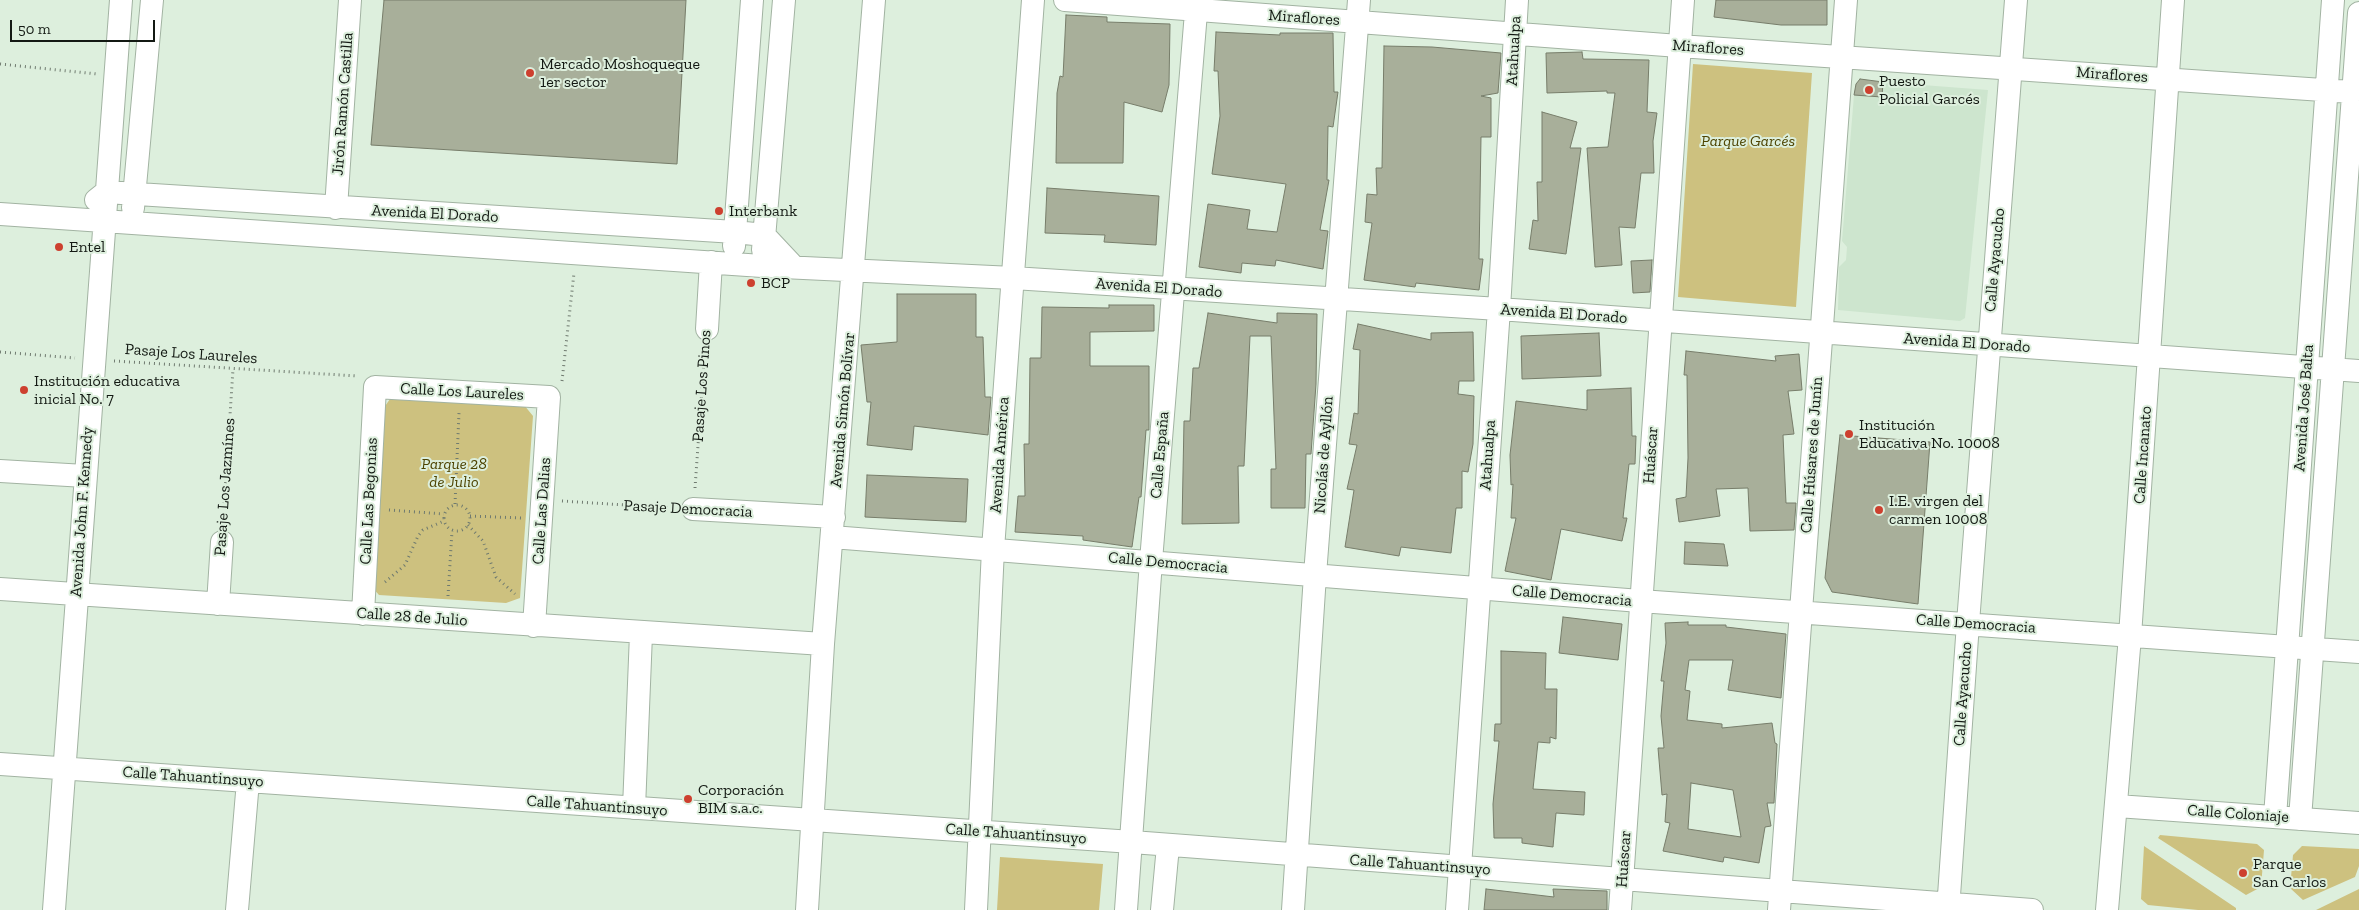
<!DOCTYPE html>
<html>
<head>
<meta charset="utf-8">
<style>
  body { margin:0 }
  #map { position:relative; width:2359px; height:910px; overflow:hidden; background:#ddefdd; font-family:"Zilla Slab",serif }
  canvas { display:block }
  .scale { position:absolute; left:10px; top:20px; width:145px; height:22px; box-sizing:border-box; border:2px solid #131913; border-top:0; padding-left:6px; font-size:15px; line-height:18px; white-space:nowrap; color:#131913; -webkit-text-stroke:4px #ddefdd; paint-order:stroke }
</style>
</head>
<body>
<div id="map">
<canvas width="2359" height="910"></canvas>
<div class="scale">50 m</div>
</div>
<script>
const ctx = document.querySelector('canvas').getContext('2d');
ctx.lineJoin = 'round';
function paint(path, color) { ctx.fillStyle = color; ctx.fill(path, 'evenodd'); }
const poly = rows => new Path2D(rows.map(r => 'M' + r).join(''));
function stroke(path, color, width, dash) { ctx.strokeStyle = color; ctx.lineWidth = width; ctx.lineCap = dash ? 'butt' : 'round'; ctx.setLineDash(dash || []); ctx.stroke(path); }
function write(font, color, halo, rows, align = 'center') {
  ctx.font = font + ' "Zilla Slab",serif'; ctx.lineWidth = 4; ctx.setLineDash([]); ctx.textBaseline = 'middle'; ctx.strokeStyle = halo; ctx.fillStyle = color; for (const [text, x, y, turn = 0] of rows) {
    ctx.save(); ctx.translate(x, y); ctx.rotate((+turn || 0) * Math.PI / 180); ctx.textAlign = isNaN(turn) ? turn : align; if (halo) ctx.strokeText(text, 0, 0); ctx.fillText(text, 0, 0); ctx.restore();
  }
}
const built = poly([
  [1883,82,1988,90,1965,318,1960,321,1838,310,1839,267,1846,260,1847,247,1842,241,1854,95,1882,97]
]);
const green = poly([
  [1693,64,1812,73,1796,307,1678,297],
  [401,394,524,405,533,416,520,598,506,603,379,595,371,586,383,409,390,399],
  [2160,835,2257,844,2264,850,2261,887,2246,895,2158,838],
  [2144,846,2236,908,2236,910,2198,910,2148,905,2141,899],
  [2302,846,2359,849,2359,866,2355,877,2303,900,2290,888,2293,855],
  [1000,857,1103,864,1099,910,997,910],
  [2359,889,2359,910,2316,910]
]);
const building = poly([
  [384,0,686,0,677,164,371,145,384,0],
  [1716,0,1827,0,1827,25,1781,25,1714,17,1716,0],
  [1066,15,1107,17,1107,22,1170,24,1169,85,1162,112,1124,102,1123,163,1056,163,1057,93,1060,76,1063,77,1066,15],
  [1216,32,1280,35,1280,33,1333,33,1334,92,1338,92,1333,127,1328,126,1327,180,1329,180,1320,230,1328,231,1323,269,1276,260,1275,266,1242,263,1241,273,1199,267,1208,204,1250,210,1247,229,1277,232,1286,184,1212,174,1220,116,1218,71,1214,71,1216,32],
  [1384,46,1432,47,1501,53,1498,93,1481,96,1491,98,1491,137,1481,137,1479,259,1483,259,1479,290,1416,283,1415,287,1364,280,1372,223,1365,222,1367,194,1377,195,1376,168,1382,168,1384,46],
  [1582,52,1583,59,1649,60,1647,112,1657,113,1653,141,1654,173,1641,173,1635,228,1619,227,1622,265,1595,267,1587,148,1608,147,1615,93,1607,93,1607,91,1547,93,1546,53,1582,52],
  [1860,79,1883,82,1882,97,1854,95,1856,84,1860,79],
  [1542,112,1577,122,1570,148,1581,148,1566,254,1529,249,1533,220,1538,221,1537,182,1542,182,1542,112],
  [1047,188,1159,196,1156,245,1104,242,1105,235,1045,233,1047,188],
  [1652,260,1650,292,1633,293,1631,261,1652,260],
  [897,294,976,294,976,337,983,337,985,397,991,397,988,435,914,426,912,450,867,445,871,402,867,402,861,345,897,342,897,294],
  [1109,305,1154,305,1154,331,1090,332,1090,366,1149,366,1149,430,1146,430,1141,497,1139,497,1132,547,1083,540,1083,536,1015,532,1018,496,1025,496,1024,444,1029,444,1030,358,1041,358,1042,307,1109,308,1109,305],
  [1208,313,1277,323,1277,313,1317,314,1316,384,1311,454,1306,454,1305,508,1271,508,1271,469,1276,469,1271,336,1250,336,1244,466,1238,466,1239,523,1182,524,1184,421,1190,421,1193,368,1199,368,1208,313],
  [1358,324,1431,340,1431,333,1473,332,1474,381,1459,381,1458,394,1474,396,1473,444,1468,472,1462,471,1462,508,1456,508,1451,553,1401,547,1399,556,1345,547,1354,490,1347,489,1357,445,1349,444,1354,413,1358,414,1360,350,1353,349,1358,324],
  [1599,333,1601,376,1522,379,1521,336,1599,333],
  [1686,351,1776,361,1775,356,1799,354,1802,390,1788,391,1794,434,1783,435,1786,503,1796,503,1794,530,1750,531,1748,488,1716,489,1720,516,1679,522,1676,499,1686,497,1688,458,1687,375,1684,375,1686,351],
  [1631,388,1632,436,1636,436,1635,464,1629,464,1623,518,1627,518,1622,541,1561,529,1551,580,1505,571,1516,518,1511,518,1513,484,1511,485,1510,455,1516,401,1587,410,1587,390,1631,388],
  [1840,435,1930,442,1918,604,1832,592,1825,578,1840,435],
  [867,475,968,479,966,522,865,517,867,475],
  [1685,542,1724,544,1728,566,1684,564,1685,542],
  [1563,617,1622,624,1618,660,1559,653,1563,617],
  [1688,622,1688,625,1726,625,1726,627,1786,634,1781,698,1728,690,1733,660,1689,660,1685,690,1690,691,1687,720,1722,724,1722,728,1772,723,1775,743,1777,744,1774,803,1767,803,1771,826,1765,827,1759,863,1724,857,1723,862,1663,851,1670,823,1665,822,1667,794,1662,795,1658,748,1664,748,1661,716,1664,681,1661,681,1666,643,1665,623,1688,622],
  [1691,783,1733,790,1741,837,1688,829,1691,783],
  [1501,651,1546,653,1545,689,1557,689,1556,739,1550,737,1550,743,1538,742,1533,789,1585,792,1584,815,1556,813,1553,847,1522,843,1522,838,1494,838,1493,804,1499,741,1494,741,1495,724,1501,724,1501,651],
  [1486,889,1554,897,1553,889,1607,891,1607,910,1484,910,1486,889]
]);
const path = poly([
  [0,64,97,74],
  [0,352,75,358],
  [114,361,357,376],
  [562,381,574,273],
  [695,488,705,347],
  [562,501,673,508],
  [455,504,459,413],
  '444 518a13 13 0 1 1 26 0a13 13 0 1 1-26 0Z',
  [389,510,444,514],
  [470,516,522,518],
  [223,523,233,369],
  [468,525,483,541,496,577,515,594],
  [385,582,405,565,418,536,423,530,444,521],
  [448,596,452,531]
]);
const minor = poly([
  [1065,0,1679,46,2352,92],
  [96,200,106,192,735,232,764,235,794,267],
  [133,208,152,0],
  [336,208,350,0],
  [0,214,762,266,1013,278,1499,309,2359,371],
  [734,246,752,0],
  [763,250,784,0],
  [707,329,711,262],
  [0,471,85,476],
  [693,509,834,517],
  [832,537,1640,601,2359,652],
  [0,589,823,644],
  [218,604,222,542],
  [363,614,375,387,549,397,534,626],
  [0,764,1132,842,2032,910],
  [2117,806,2359,823],
  [634,808,641,634],
  [2275,817,2333,0],
  [2300,819,2359,13],
  [54,910,121,0],
  [237,910,248,781],
  [807,910,823,644,874,0],
  [976,910,993,549,1033,0],
  [1126,910,1151,561,1197,0],
  [1162,910,1168,846],
  [1293,910,1315,575,1359,0],
  [1457,910,1499,309,1517,0],
  [1620,910,1683,0],
  [1779,910,1846,0],
  [1948,910,1968,623,2016,0],
  [2107,910,2130,636,2173,0]
]);
const markers = [
  [530,73,5,"#cd402f"],
  [1869,90,5,"#cd402f"],
  [719,211,5,"#cd402f"],
  [59,247,5,"#cd402f"],
  [751,283,5,"#cd402f"],
  [24,390,5,"#cd402f"],
  [1849,434,5,"#cd402f"],
  [1879,510,5,"#cd402f"],
  [688,799,5,"#cd402f"],
  [2243,873,5,"#cd402f"]
];
const streetNames = [
  ["Miraflores",1304,18,4],
  ["Miraflores",1708,48,4],
  ["Atahualpa",1514,51,-87],
  ["Miraflores",2112,75,4],
  ["Jirón Ramón Castilla",343,104,-86],
  ["Avenida El Dorado",435,214,3],
  ["Calle Ayacucho",1995,260,-85],
  ["Avenida El Dorado",1159,288,4],
  ["Avenida El Dorado",1564,314,4],
  ["Avenida El Dorado",1967,343,4],
  ["Pasaje Los Laureles",191,354,4],
  ["Pasaje Los Pinos",702,386,-86],
  ["Calle Los Laureles",462,392,3],
  ["Avenida José Balta",2304,408,-86],
  ["Avenida Simón Bolívar",843,410,-85],
  ["Avenida América",1000,455,-86],
  ["Calle España",1160,455,-85],
  ["Nicolás de Ayllón",1324,455,-86],
  ["Atahualpa",1488,455,-86],
  ["Huáscar",1651,455,-86],
  ["Calle Húsares de Junín",1812,455,-86],
  ["Calle Incanato",2143,455,-86],
  ["Pasaje Los Jazmínes",225,487,-86],
  ["Calle Las Begonias",369,501,-87],
  ["Pasaje Democracia",688,509,3],
  ["Calle Las Dalias",542,511,-86],
  ["Avenida John F. Kennedy",82,512,-86],
  ["Calle Democracia",1168,563,5],
  ["Calle Democracia",1572,596,5],
  ["Calle 28 de Julio",412,617,4],
  ["Calle Democracia",1976,624,4],
  ["Calle Ayacucho",1963,694,-86],
  ["Calle Tahuantinsuyo",193,777,4],
  ["Calle Tahuantinsuyo",597,806,4],
  ["Calle Coloniaje",2238,814,4],
  ["Calle Tahuantinsuyo",1016,834,4],
  ["Huáscar",1624,859,-86],
  ["Calle Tahuantinsuyo",1420,865,4]
];
const poiNames = [
  ["Mercado Moshoqueque",540,64],
  ["1er sector",540,82],
  ["Puesto",1879,81],
  ["Policial Garcés",1879,99],
  ["Interbank",729,211],
  ["Entel",69,247],
  ["BCP",761,283],
  ["Institución educativa",34,381],
  ["inicial No. 7",34,399],
  ["Institución",1859,425],
  ["Educativa No. 10008",1859,443],
  ["I.E. virgen del",1889,501],
  ["carmen 10008",1889,519],
  ["Corporación",698,790],
  ["BIM s.a.c.",698,808],
  ["Parque",2253,864],
  ["San Carlos",2253,882]
];
const parkNames = [
  ["Parque Garcés",1748,141],
  ["Parque 28",454,464],
  ["de Julio",454,482]
];
paint(built, '#cde5ce');
paint(green, '#cdc17f');
paint(building, '#a8af9a');
stroke(building, '#777d6a', 1);
stroke(minor, '#a2b3a2', 24);
stroke(path, '#6f7a6f', 3, [1, 4]);
stroke(minor, '#fff', 22);
for (const [x, y, r, color] of markers) { const dot = new Path2D(); dot.arc(x, y, r, 0, 2 * Math.PI); ctx.fillStyle = color; ctx.fill(dot); stroke(dot, '#ddefdd', 2); }
write('16px', '#131913', '#ddefdd', streetNames);
write('16px', '#131913', '#ddefdd', poiNames, 'left');
write('italic 16px', '#4d4300', '#ddefdd', parkNames);
</script>
</body>
</html>
